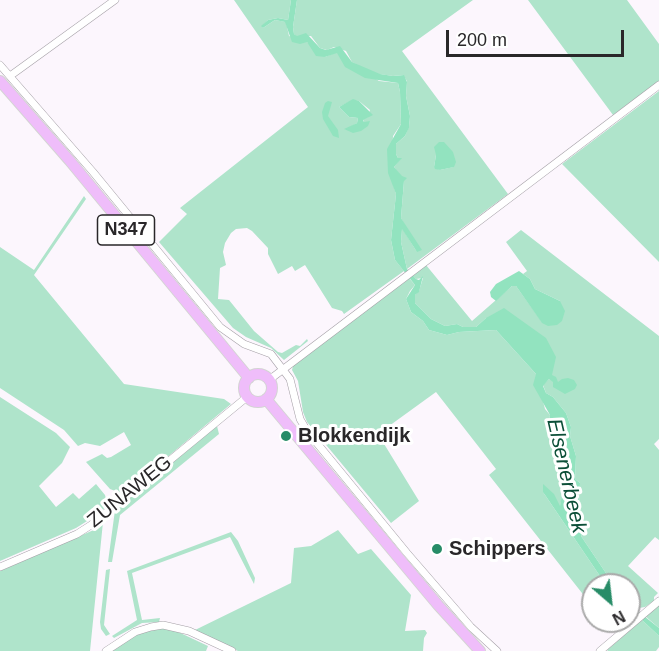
<!DOCTYPE html>
<html>
<head>
<meta charset="utf-8">
<style>
  body { margin:0 }
  #map { position:relative; width:659px; height:651px; overflow:hidden; background:#fcf6fd; font-family:Helvetica,sans-serif }
  canvas { display:block }
  .north { position:absolute; left:581px; top:573px; width:60px; height:60px; box-sizing:border-box; background:#fff; border:2px solid #a9a9a9; border-radius:50%; rotate:152deg; font-size:16px; font-weight:700; line-height:24px; text-align:center; color:#292729 }
  .north::after { content:''; display:block; margin:auto; width:21px; height:27px; background:#278c67; clip-path:polygon(50% 0,100% 100%,50% 72%,0 100%) }
  .scale { position:absolute; left:446px; top:30px; width:178px; height:27px; box-sizing:border-box; border:3px solid #292729; border-top:0; padding-left:8px; font-size:18px; line-height:21px; white-space:nowrap; color:#292729; -webkit-text-stroke:4px #fff; paint-order:stroke }
</style>
</head>
<body>
<div id="map">
<canvas width="659" height="651"></canvas>
<div class="north">N</div>
<div class="scale">200 m</div>
</div>
<script>
const ctx = document.querySelector('canvas').getContext('2d');
ctx.lineJoin = 'round';
function paint(path, color) { ctx.fillStyle = color; ctx.fill(path, 'evenodd'); }
const poly = rows => new Path2D(rows.map(r => 'M' + r).join(''));
function stroke(path, color, width, dash) { ctx.strokeStyle = color; ctx.lineWidth = width; ctx.lineCap = dash ? 'butt' : 'round'; ctx.setLineDash(dash || []); ctx.stroke(path); }
function write(font, color, halo, rows, align = 'center') {
  ctx.font = font + ' Helvetica,sans-serif'; ctx.lineWidth = 6; ctx.setLineDash([]); ctx.textBaseline = 'middle'; ctx.strokeStyle = halo; ctx.fillStyle = color; for (const [text, x, y, turn = 0] of rows) {
    ctx.save(); ctx.translate(x, y); ctx.rotate((+turn || 0) * Math.PI / 180); ctx.textAlign = isNaN(turn) ? turn : align; if (halo) ctx.strokeText(text, 0, 0); ctx.fillText(text, 0, 0); ctx.restore();
  }
}
const green = poly([
  [234,0,291,0,288,20,278,18,268,20,262,26,263,28,275,20,286,22,289,36,307,42,325,57,337,52,379,81,398,83,400,92,401,124,393,136,391,177,396,194,391,240,395,260,404,271,344,314,342,311,332,308,305,265,295,271,292,266,278,274,268,254,268,248,252,231,247,228,236,229,231,233,225,243,223,252,226,265,220,268,218,299,229,300,254,331,278,352,282,353,296,345,300,346,307,339,308,341,284,360,271,348,246,337,233,328,159,242,187,214,180,208,308,107],
  [353,100,359,101,370,110,368,117,363,119,364,122,345,130,357,123,358,118,349,117,339,107],
  [297,0,473,0,402,51,508,194,407,269,401,242,402,228,417,252,401,218,404,181,394,167,401,158,398,158,396,154,396,144,405,136,409,127,410,116,406,96,407,81,403,75,393,76,372,73,352,62,346,51,334,47,327,50,320,48,311,36,297,37,294,34,293,27],
  [436,155,453,167,440,170,434,167],
  [528,0,627,0,659,44,659,81,613,115],
  [659,91,659,262,562,164],
  [84,196,86,199,34,275,124,384,224,399,231,404,123,494,110,489,86,462,102,454,107,458,111,457,131,445,124,432,100,446,85,443,78,446,64,430,0,388,0,247,34,270],
  [521,230,659,336,659,439,654,444,659,450,659,540,655,537,628,566,658,593,654,597,654,601,645,607,639,608,637,612,629,604,629,585,614,585,581,536,585,528,579,506,580,483,575,479,576,456,570,436,571,427,566,413,553,397,546,393,543,385,549,379,558,383,486,318,476,327,463,327,457,324,445,326,431,319,415,303,415,295,419,291,423,278,416,279,412,275,426,265,472,321,512,286,516,286,542,322,560,301,535,289,530,279,523,274,527,271,506,242],
  [409,278,415,285,410,291,406,299,411,312,423,321,429,330,447,335,459,332,496,330,536,374,545,409,550,415,549,423,553,428,560,462,557,472,562,495,560,508,543,492,606,585,593,585,593,607,489,475,496,469,436,392,378,434,419,501,391,523,307,422,303,412,298,381,292,370,293,366,322,342],
  [0,397,56,433,70,447,62,463,39,486,56,507,73,493,79,499,96,484,105,495,107,503,106,507,95,516,76,528,0,561],
  [217,426,219,434,120,515,112,562,108,562,115,510],
  [103,522,90,651,0,651,0,571,96,529,96,526],
  [338,530,358,554,371,549,411,595,405,631,425,630,427,633,424,638,423,651,238,651,193,631,291,583,294,548,311,546],
  [231,532,238,541,255,578,254,584,230,537,132,573,142,620,160,618,159,622,142,623,114,638,112,636,137,620,127,571],
  [110,569,104,625,110,634,106,636,101,629,100,622,106,570],
  [659,605,659,628,645,616],
  [642,620,659,636,659,647,656,651,608,651,607,650],
  [153,627,172,629,208,646,206,651,110,651,132,637]
]);
const water = poly([
  [291,0,297,0,293,27,294,34,297,36,306,33,320,48,326,50,340,46,352,62,380,74,393,76,404,75,407,82,406,96,410,116,409,128,405,136,396,144,396,154,398,158,402,158,394,167,402,176,407,178,404,181,401,218,422,250,417,252,402,229,401,242,407,269,416,279,419,280,423,276,419,292,415,295,415,303,431,319,445,326,457,324,463,327,476,327,486,318,504,308,546,338,556,357,552,375,556,377,558,382,562,379,568,378,574,380,577,385,575,389,565,394,553,387,553,382,549,379,543,386,546,393,553,397,566,413,571,427,570,436,576,456,575,479,580,483,579,506,585,528,581,536,614,585,606,585,543,492,543,484,554,494,560,506,562,494,557,472,560,462,553,428,549,423,550,415,533,385,536,374,496,330,459,332,447,335,429,330,423,321,411,312,406,299,415,285,395,260,391,240,396,194,388,173,387,149,401,124,400,92,398,83,365,78,345,67,337,53,325,57,316,56,307,42,300,44,292,42,285,22,275,20,263,28,261,26,268,20,278,18,288,20],
  [353,99,359,101,373,115,363,120,364,122,370,121,368,126,361,131,353,133,344,129,357,123,358,118,349,117,339,107],
  [328,101,332,102,328,116,338,130,339,138,333,136,323,119,322,112,325,103],
  [439,142,444,142,453,152,456,162,454,167,440,170,435,169,434,167,436,155,434,147],
  [519,271,530,279,535,289,560,301,565,311,562,321,557,325,548,326,542,323,516,286,512,286,496,301,491,297,490,292,496,284],
  [629,604,659,628,659,636,642,620,629,614]
]);
const minor = poly([
  [0,65,93,172,220,327,244,344,271,354,290,379,300,419,307,431,407,553,471,627,497,651],
  [10,76,115,0],
  [269,380,659,85],
  [0,567,77,534,91,525,247,397],
  [106,651,135,632,151,627,163,625,189,631,232,651],
  [600,651,659,601]
]);
const primary = poly([
  [0,81,70,161,249,378],
  '244 388a14 14 0 1 1 28 0a14 14 0 1 1-28 0Z',
  [266,399,438,605,480,651]
]);
const markers = [
  [286,436,6,"#278c67"],
  [437,549,6,"#278c67"]
];
const shields = [
  [126,230,57]
];
const shieldNames = [
  ["N347",126,230]
];
const poiNames = [
  ["Blokkendijk",298,436],
  ["Schippers",449,549]
];
const streetNames = [
  ["ZUNAWEG",130,492,-39]
];
const waterNames = [
  ["Elsenerbeek",566,476,77]
];
paint(green, '#afe4cb');
paint(water, '#92e3bf');
stroke(minor, '#a49fa6', 8);
stroke(primary, '#d4d4d4', 12);
stroke(minor, '#fff', 7);
stroke(primary, '#efbdfa', 10);
for (const [x, y, r, color] of markers) { const dot = new Path2D(); dot.arc(x, y, r, 0, 2 * Math.PI); ctx.fillStyle = color; ctx.fill(dot); stroke(dot, '#fff', 2); }
for (const [x, y, w] of shields) { const box = new Path2D(); box.roundRect(x - w / 2, y - 15, w, 30, 4.5); ctx.fillStyle = '#fff'; ctx.fill(box); stroke(box, '#292729', 1.5); }
write('bold 18px', '#292729', null, shieldNames);
write('bold 20px', '#292729', '#fff', poiNames, 'left');
write('20px', '#292729', '#fff', streetNames);
write('italic 21px', '#0c4f38', '#fff', waterNames);
</script>
</body>
</html>
